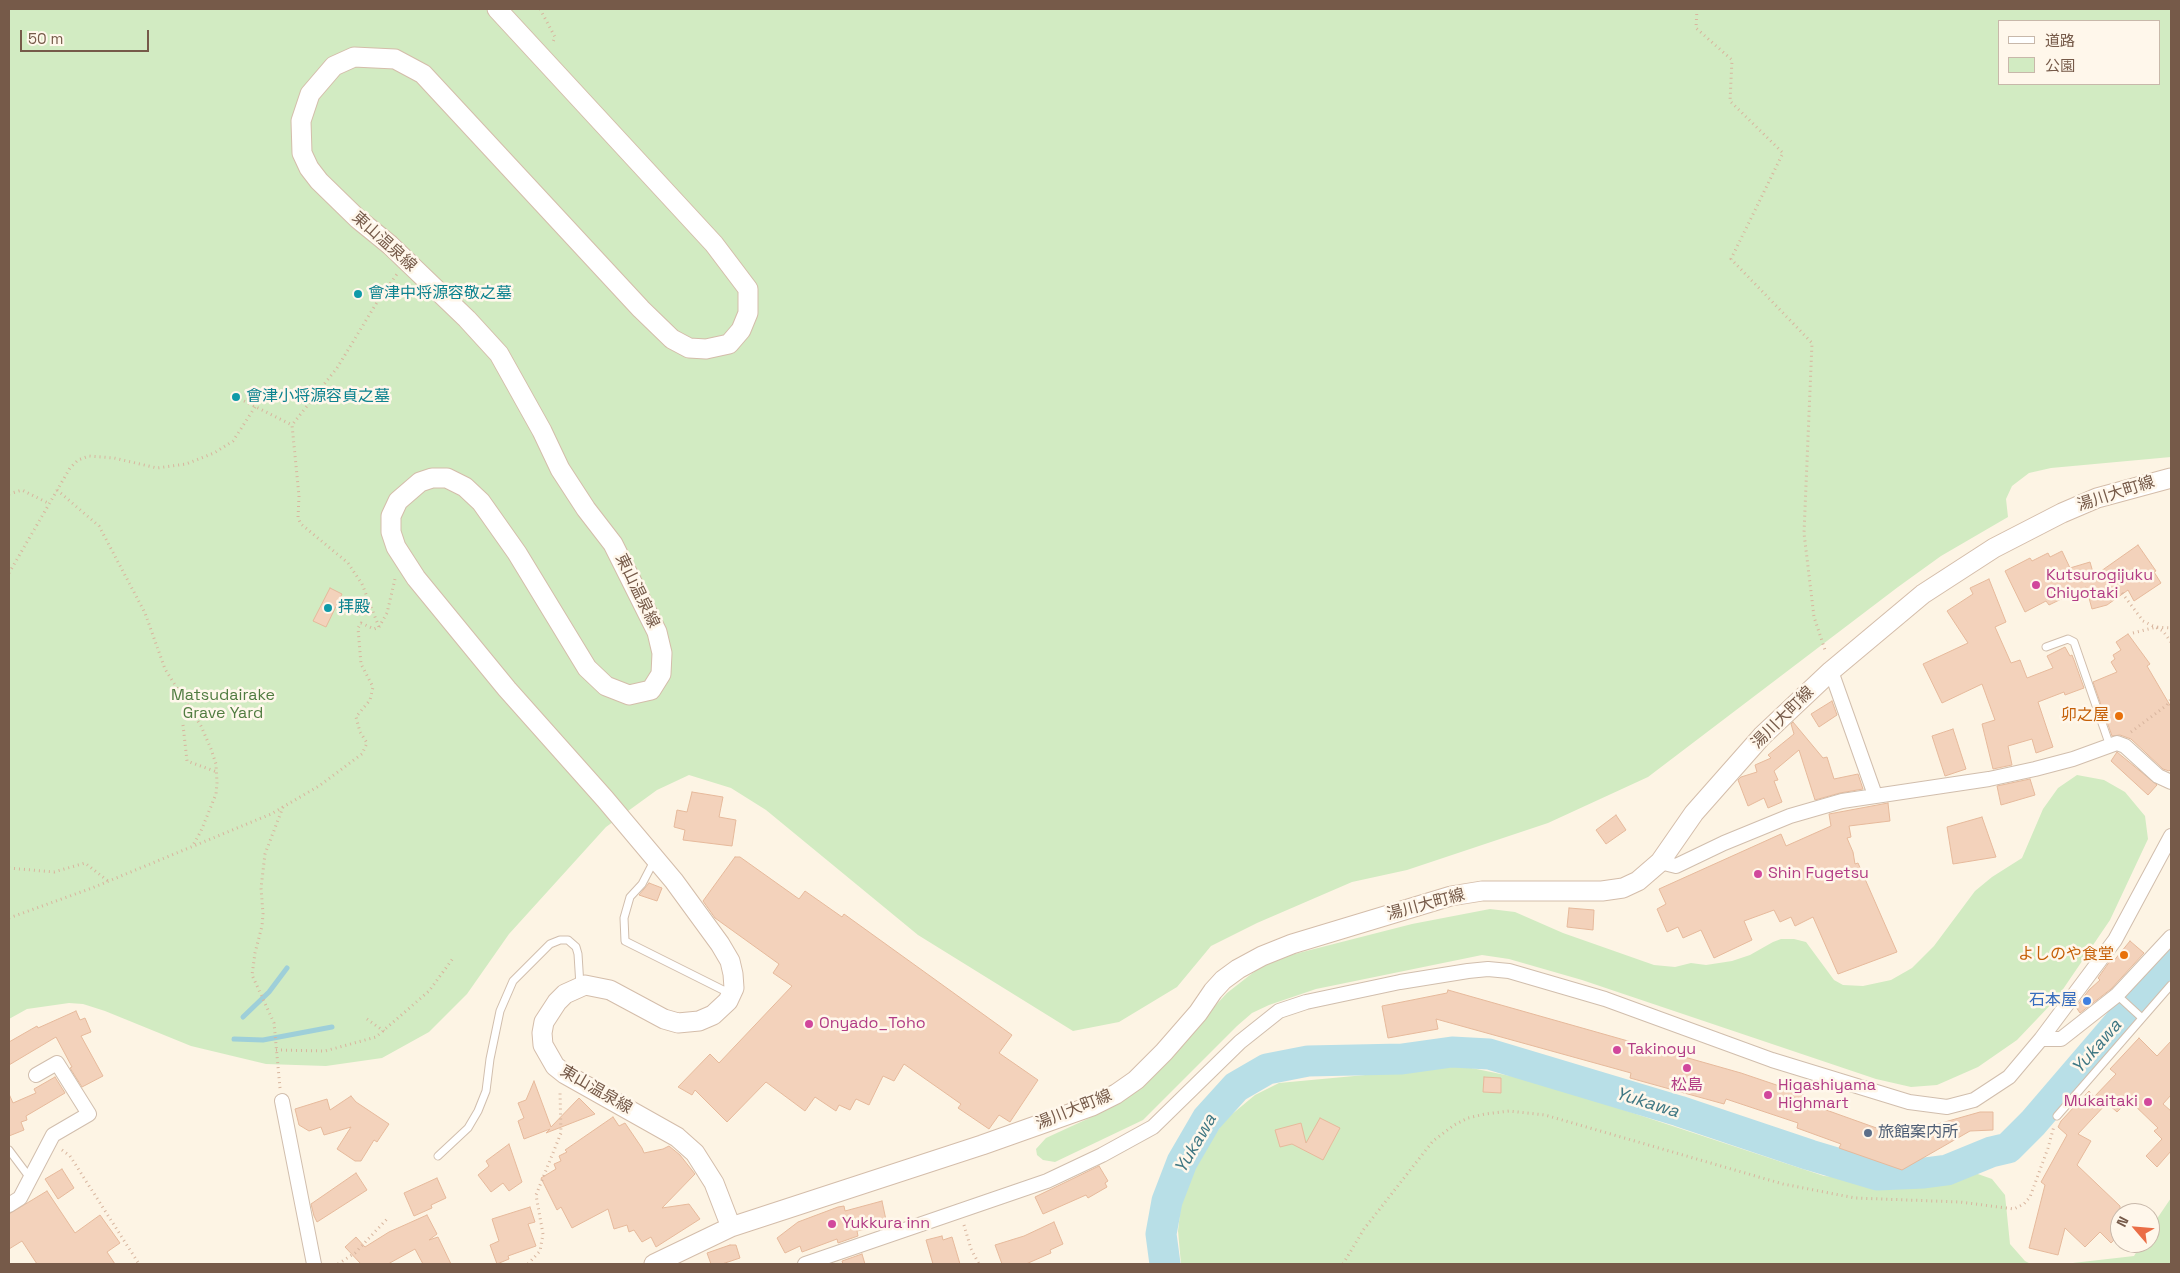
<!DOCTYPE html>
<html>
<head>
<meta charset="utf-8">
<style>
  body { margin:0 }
  #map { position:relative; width:2180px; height:1273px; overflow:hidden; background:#fdf4e4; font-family:"Space Grotesk","Noto Sans JP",sans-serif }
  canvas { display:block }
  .frame { position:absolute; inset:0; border:10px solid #765a49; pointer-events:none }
  .legend { position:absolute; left:1998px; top:20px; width:162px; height:65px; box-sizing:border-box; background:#fff7eb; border:1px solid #c8b8aa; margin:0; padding:6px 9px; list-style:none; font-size:15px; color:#765a49 }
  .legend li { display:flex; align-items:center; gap:10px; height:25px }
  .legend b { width:25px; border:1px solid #c8b8aa }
  .north { position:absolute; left:2110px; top:1203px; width:50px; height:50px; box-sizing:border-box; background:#fff7eb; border:1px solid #c8b8aa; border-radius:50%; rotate:297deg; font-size:14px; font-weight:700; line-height:20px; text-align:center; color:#765a49 }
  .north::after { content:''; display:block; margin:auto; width:18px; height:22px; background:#ea6d46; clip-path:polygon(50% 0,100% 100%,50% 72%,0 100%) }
  .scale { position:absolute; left:20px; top:30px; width:129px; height:22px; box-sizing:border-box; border:2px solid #765a49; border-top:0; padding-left:6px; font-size:15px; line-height:18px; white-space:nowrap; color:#765a49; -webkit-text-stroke:4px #fff7eb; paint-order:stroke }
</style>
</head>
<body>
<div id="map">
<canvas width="2180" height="1273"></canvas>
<div class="frame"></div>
<ul class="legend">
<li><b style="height:6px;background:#fff"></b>道路</li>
<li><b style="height:14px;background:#d2ebc2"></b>公園</li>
</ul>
<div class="north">N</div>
<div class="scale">50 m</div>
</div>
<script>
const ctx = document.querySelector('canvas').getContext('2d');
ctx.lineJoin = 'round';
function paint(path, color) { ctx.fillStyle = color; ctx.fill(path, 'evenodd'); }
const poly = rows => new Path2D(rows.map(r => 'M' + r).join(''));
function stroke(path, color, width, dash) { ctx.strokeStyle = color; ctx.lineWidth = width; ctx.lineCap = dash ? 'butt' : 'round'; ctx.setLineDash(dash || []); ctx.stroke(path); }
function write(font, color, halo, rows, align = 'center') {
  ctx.font = font + ' "Space Grotesk","Noto Sans JP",sans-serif'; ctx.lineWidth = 5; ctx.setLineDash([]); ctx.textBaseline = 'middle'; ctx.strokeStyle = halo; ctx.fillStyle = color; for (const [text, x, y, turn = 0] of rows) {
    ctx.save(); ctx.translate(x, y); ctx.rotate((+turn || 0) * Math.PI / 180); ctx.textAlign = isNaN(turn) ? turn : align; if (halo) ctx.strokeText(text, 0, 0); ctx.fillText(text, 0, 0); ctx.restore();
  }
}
const green = poly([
  [9,9,2171,9,2171,457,2051,468,2029,473,2012,486,2006,499,2008,517,1941,556,1898,587,1648,777,1548,823,1407,870,1352,882,1257,923,1211,946,1177,987,1119,1022,1073,1031,918,935,766,810,731,788,689,775,657,790,606,827,509,934,467,994,429,1032,382,1058,326,1066,266,1064,191,1046,105,1011,83,1004,69,1003,27,1009,9,1019],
  [1999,21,2159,21,2159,84,1999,84],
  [2077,775,2104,780,2125,792,2145,816,2148,839,2110,920,2057,998,2017,1040,1978,1067,1937,1085,1911,1087,1876,1079,1582,980,1509,959,1482,955,1316,989,1269,1005,1252,1013,1237,1026,1143,1120,1055,1162,1043,1160,1037,1155,1036,1149,1046,1138,1098,1114,1122,1101,1137,1090,1227,993,1259,968,1275,959,1412,924,1490,909,1515,912,1563,933,1654,965,1675,967,1691,963,1706,965,1732,961,1750,955,1773,942,1781,939,1794,939,1806,942,1834,980,1843,985,1863,986,1891,980,1912,968,1934,946,1975,891,1992,877,2022,858,2043,809,2058,788],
  [1462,1066,1539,1082,1824,1176,1890,1182,1975,1173,1992,1179,2005,1195,2010,1244,2025,1261,2031,1264,1181,1264,1178,1231,1182,1196,1201,1155,1225,1120,1255,1095,1279,1083],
  [2171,1198,2171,1264,2064,1264,2134,1256,2142,1243,2150,1243,2150,1229]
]);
const stream = poly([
  [243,1017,269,992,287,968],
  [234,1039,263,1040,332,1027]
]);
const river = poly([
  [1165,1264,1161,1234,1167,1201,1182,1162,1207,1119,1236,1087,1267,1069,1308,1061,1402,1059,1452,1052,1489,1054,1679,1111,1810,1155,1877,1175,1924,1173,1947,1170,1991,1152,2008,1148,2033,1123,2171,962]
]);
const building = poly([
  [2138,545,2156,571,2154,572,2161,583,2134,601,2128,590,2107,605,2092,609,2086,587,2049,605,2046,601,2025,612,2005,571,2030,558,2032,561,2048,553,2050,557,2062,551,2070,568,2090,562,2094,576,2138,545],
  [1989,579,2006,622,1995,627,2011,663,2020,660,2027,678,2053,668,2047,656,2065,647,2070,656,2072,655,2074,660,2084,688,2065,695,2064,692,2038,702,2053,747,2036,753,2032,739,2008,746,2012,765,1993,769,1982,724,1995,720,1982,684,1942,703,1923,664,1968,643,1947,611,1973,594,1970,588,1989,579],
  [330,588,342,594,326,627,313,621,330,588],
  [2128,634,2150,664,2147,666,2171,707,2171,769,2169,771,2163,769,2131,739,2120,735,2112,736,2093,682,2117,672,2111,662,2115,659,2113,655,2121,650,2116,642,2128,634],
  [1832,701,1837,715,1819,727,1811,714,1832,701],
  [1793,722,1823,758,1827,757,1834,779,1858,774,1863,789,1840,793,1815,800,1799,750,1774,771,1778,780,1774,781,1782,802,1768,808,1764,798,1748,806,1738,780,1741,777,1757,772,1755,765,1771,758,1768,755,1794,734,1791,724,1793,722],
  [1953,729,1966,769,1945,776,1932,736,1953,729],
  [2117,752,2157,785,2148,795,2111,761,2117,752],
  [2030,779,2035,795,2001,805,1997,786,2030,779],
  [692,792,723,797,719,817,736,820,732,846,683,840,685,830,674,827,677,810,687,812,692,792],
  [1888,803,1890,821,1849,826,1851,837,1847,838,1853,852,1855,864,1858,863,1897,952,1838,974,1813,917,1795,926,1791,917,1780,922,1774,910,1744,921,1752,940,1714,958,1701,930,1683,938,1678,927,1667,932,1657,909,1666,904,1659,889,1781,834,1786,846,1831,826,1829,814,1888,803],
  [1616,815,1626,830,1606,844,1596,830,1616,815],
  [1982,817,1996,857,1953,864,1947,827,1982,817],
  [735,857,740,857,799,899,805,891,842,917,844,914,1012,1035,999,1053,1038,1080,1010,1122,999,1115,989,1129,958,1108,961,1104,904,1064,894,1081,883,1076,869,1105,856,1099,850,1110,839,1105,836,1111,815,1097,805,1111,766,1082,727,1122,695,1090,692,1095,678,1087,710,1054,719,1063,792,986,773,973,779,964,715,918,703,901,735,857],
  [649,883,662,888,657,901,639,895,649,883],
  [1569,908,1594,910,1593,930,1567,927,1569,908],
  [2130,941,2144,953,2111,989,2080,1013,2076,1007,2089,990,2100,980,2098,978,2110,961,2112,963,2130,941],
  [1448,990,1741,1073,1803,1094,1801,1101,1910,1140,1913,1131,1980,1112,1993,1112,1993,1130,1970,1131,1902,1170,1839,1148,1841,1144,1797,1128,1798,1123,1726,1099,1724,1104,1630,1078,1631,1073,1436,1019,1438,1029,1388,1038,1382,1006,1447,993,1448,990],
  [76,1011,80,1020,85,1018,91,1032,81,1036,103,1076,82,1087,70,1068,72,1067,56,1037,9,1065,9,1042,37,1026,38,1028,76,1011],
  [2139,1038,2157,1056,2171,1041,2171,1095,2163,1104,2171,1111,2171,1151,2157,1167,2146,1156,2162,1139,2154,1131,2158,1128,2129,1100,2117,1112,2107,1103,2078,1134,2091,1141,2077,1165,2120,1206,2120,1234,2111,1243,2100,1232,2085,1247,2065,1228,2058,1255,2029,1248,2045,1185,2041,1182,2067,1135,2058,1127,2061,1121,2089,1091,2094,1097,2116,1074,2110,1069,2139,1038],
  [55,1077,65,1093,26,1116,27,1120,21,1122,24,1130,9,1136,9,1094,13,1103,36,1093,34,1089,55,1077],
  [1484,1077,1501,1078,1501,1093,1483,1092,1484,1077],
  [534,1081,551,1127,579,1098,595,1114,546,1133,550,1129,524,1139,518,1121,524,1118,518,1103,526,1100,534,1081],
  [351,1096,356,1102,389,1124,377,1142,374,1140,361,1161,355,1161,337,1149,351,1127,324,1135,321,1127,309,1131,299,1125,295,1109,327,1099,330,1110,351,1096],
  [613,1117,619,1126,625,1123,642,1148,644,1153,663,1149,669,1146,680,1155,695,1174,662,1208,689,1204,700,1219,656,1247,651,1237,642,1242,634,1230,629,1232,627,1225,614,1229,608,1209,572,1228,561,1207,557,1210,541,1178,556,1169,554,1164,561,1161,559,1156,567,1152,565,1150,613,1117],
  [1320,1118,1340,1128,1323,1160,1292,1144,1280,1147,1275,1130,1301,1123,1306,1143,1320,1118],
  [509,1144,522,1182,509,1191,503,1183,491,1192,478,1175,489,1166,486,1161,509,1144],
  [1099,1166,1108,1181,1105,1183,1107,1187,1088,1198,1086,1195,1043,1214,1035,1197,1099,1166],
  [62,1169,74,1188,58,1199,45,1179,62,1169],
  [356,1173,367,1190,317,1222,314,1216,311,1204,356,1173],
  [437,1178,446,1198,431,1205,432,1208,414,1216,404,1193,437,1178],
  [47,1191,75,1233,100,1215,120,1243,107,1252,115,1264,37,1264,22,1241,9,1249,9,1214,47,1191],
  [882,1201,886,1220,870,1224,871,1228,857,1231,858,1236,838,1243,837,1239,802,1252,800,1246,785,1253,777,1238,798,1222,838,1207,844,1206,845,1211,882,1201],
  [530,1207,535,1222,528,1224,536,1246,508,1256,509,1259,497,1264,490,1245,499,1241,492,1219,530,1207],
  [427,1215,437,1234,429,1240,438,1237,451,1264,423,1264,415,1249,388,1264,361,1264,345,1247,356,1237,365,1247,389,1232,427,1215],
  [1054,1222,1063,1244,1050,1250,1051,1253,1026,1264,1002,1264,995,1245,1024,1236,1054,1222],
  [942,1236,943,1240,952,1237,960,1264,933,1264,926,1240,942,1236],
  [730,1245,736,1245,740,1258,722,1264,711,1264,707,1253,730,1245],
  [862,1254,865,1264,843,1264,842,1261,862,1254]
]);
const path = poly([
  [540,9,555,37,552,44],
  [1697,9,1696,28,1732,60,1730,101,1783,153,1731,259,1812,343,1804,533,1814,617,1826,653],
  [244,401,292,425],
  [57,490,99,526,145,613,165,669,201,726,211,749,216,764,217,783,216,794,201,831,192,847],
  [9,494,22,490,50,504],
  [9,573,70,468,78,460,89,456,114,458,157,468,186,464,214,453,233,441,255,407],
  [2122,593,2143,621,2163,631,2171,642],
  [379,627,387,613,395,579],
  [2133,633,2156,627,2171,628],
  [183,725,187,761,217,772],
  [2131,732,2167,705,2171,699],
  [9,868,54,872,85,863,108,881],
  [9,918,92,888,271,814,319,786,362,754,367,743,360,732,356,717,370,700,373,687,361,664,358,628,361,623,374,629,379,627,362,584,348,563,301,524,298,518,299,496,292,425,337,368,379,299,397,274],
  [367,1019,385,1032],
  [276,1050,325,1051,376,1037,429,991,454,957],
  [280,1088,274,1023,252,975,255,953,262,926,263,914,261,888,265,854,283,807],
  [62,1150,70,1156,139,1264],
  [964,1225,971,1249,979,1264],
  [338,1264,355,1253,387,1219],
  [528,1264,540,1251,543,1234,536,1195,561,1133,560,1092],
  [1343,1264,1364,1229,1433,1141,1454,1125,1468,1118,1485,1114,1509,1111,1545,1115,1783,1184,1855,1198,1960,1202,2014,1209,2024,1204,2030,1197,2048,1148,2054,1126]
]);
const service = poly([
  [2046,647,2068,639,2074,642,2110,746],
  [655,859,642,884,630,897,624,918,625,941,731,994],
  [2117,995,2142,1018],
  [2057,1116,2171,985],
  [9,1150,30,1178],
  [438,1156,468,1128,478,1111,486,1091,490,1059,500,1011,513,981,550,944,560,940,568,940,576,947,578,954,580,986]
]);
const minor = poly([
  [1831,671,1875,795],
  [1660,862,1676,866,1724,843,1790,816,1842,801,1989,779,2035,769,2073,759,2117,743,2125,746,2158,776,2171,782],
  [2041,1039,2061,1039,2117,995,2171,937],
  [282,1101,314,1264],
  [9,1205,20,1198,53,1135,89,1114,57,1063,36,1075],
  [805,1264,1047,1181,1102,1155,1153,1127,1240,1042,1279,1011,1306,1002,1400,982,1468,971,1488,969,1509,971,1605,999,1772,1060,1909,1102,1947,1107,1974,1100,2009,1077,2041,1039,2115,940,2171,836]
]);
const secondary = poly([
  [497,9,714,244,748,289,748,313,741,330,729,344,706,349,689,348,672,339,641,309,423,74,395,59,354,57,334,66,310,94,301,121,302,153,309,168,319,181,358,219,390,245,467,319,499,354,542,431,560,469,586,509,613,544,657,632,662,653,661,674,651,690,629,695,606,686,587,668,517,553,481,502,465,487,447,478,432,478,420,482,398,501,391,516,391,532,396,547,416,578,507,689,605,799,674,881,720,944,730,961,733,974,734,988,728,1001,713,1015,699,1021,678,1023,664,1019,610,990,585,985,565,994,557,1002,544,1022,542,1033,543,1045,555,1066,565,1074,677,1137,695,1153,714,1183,731,1227],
  [654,1264,731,1227,982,1145,1092,1106,1116,1094,1136,1080,1164,1052,1198,1013,1213,991,1223,980,1238,969,1262,956,1292,944,1451,896,1482,891,1602,891,1623,888,1638,881,1660,862,1694,813,1762,736,1831,671,1923,594,1994,548,2062,513,2097,498,2171,478]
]);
const markers = [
  [358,294,5,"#0f9aa8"],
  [236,397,5,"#0f9aa8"],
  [2036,585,5,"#d1479c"],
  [328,608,5,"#0f9aa8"],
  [2119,716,5,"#e8710a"],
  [1758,874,5,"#d1479c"],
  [2124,955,5,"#e8710a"],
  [2087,1001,5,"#3f7fe0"],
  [809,1024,5,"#d1479c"],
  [1617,1050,5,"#d1479c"],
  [1687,1068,5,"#d1479c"],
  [1768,1095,5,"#d1479c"],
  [2148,1102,5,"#d1479c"],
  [1868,1133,5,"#5c6f8a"],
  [832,1224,5,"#d1479c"]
];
const streetNames = [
  ["東山温泉線",384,242,42],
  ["湯川大町線",2116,494,-18],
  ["東山温泉線",637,591,64],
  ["湯川大町線",1783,718,-45],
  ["湯川大町線",1426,905,-15],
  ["東山温泉線",596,1090,30],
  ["湯川大町線",1074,1110,-22]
];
const cultureNames = [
  ["會津中将源容敬之墓",368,294],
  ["會津小将源容貞之墓",246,397],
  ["拝殿",338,608]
];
const hotelNames = [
  ["Kutsurogijuku",2046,576],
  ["Chiyotaki",2046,594],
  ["Shin Fugetsu",1768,874],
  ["Onyado_Toho",819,1024],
  ["Takinoyu",1627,1050],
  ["松島",1687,1086,"center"],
  ["Higashiyama",1778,1086],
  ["Highmart",1778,1104],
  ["Mukaitaki",2138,1102,"right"],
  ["Yukkura inn",842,1224]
];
const parkNames = [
  ["Matsudairake",223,696],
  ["Grave Yard",223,714]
];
const foodNames = [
  ["卯之屋",2109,716],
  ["よしのや食堂",2114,955]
];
const shopNames = [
  ["石本屋",2077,1001]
];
const serviceNames = [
  ["旅館案内所",1878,1133]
];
const waterNames = [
  ["Yukawa",2097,1047,-49],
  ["Yukawa",1647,1103,17],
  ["Yukawa",1196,1144,-60]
];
paint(green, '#d2ebc2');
stroke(stream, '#9ecfd9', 5);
stroke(river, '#b8dfe7', 31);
paint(building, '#f3d2bb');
stroke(building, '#e6b99b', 1);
stroke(service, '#d1bead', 9);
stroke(minor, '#d1bead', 16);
stroke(secondary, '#d4bdaa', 21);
stroke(path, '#d8b59e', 3, [1, 4]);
stroke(service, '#fff', 7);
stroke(minor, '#fff', 14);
stroke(secondary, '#fff', 19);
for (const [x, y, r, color] of markers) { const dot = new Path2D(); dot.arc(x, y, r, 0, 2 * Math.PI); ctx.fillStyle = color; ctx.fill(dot); stroke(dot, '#fff7eb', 2); }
write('16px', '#765a49', '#fff7eb', streetNames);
write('16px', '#0d838f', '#fff7eb', cultureNames, 'left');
write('16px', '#b23c85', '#fff7eb', hotelNames, 'left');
write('16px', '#517c41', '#fff7eb', parkNames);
write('16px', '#c56008', '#fff7eb', foodNames, 'right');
write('16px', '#366cbe', '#fff7eb', shopNames, 'right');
write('16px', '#4e5e75', '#fff7eb', serviceNames, 'left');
write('italic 18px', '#3f7783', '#fff7eb', waterNames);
</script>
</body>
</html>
